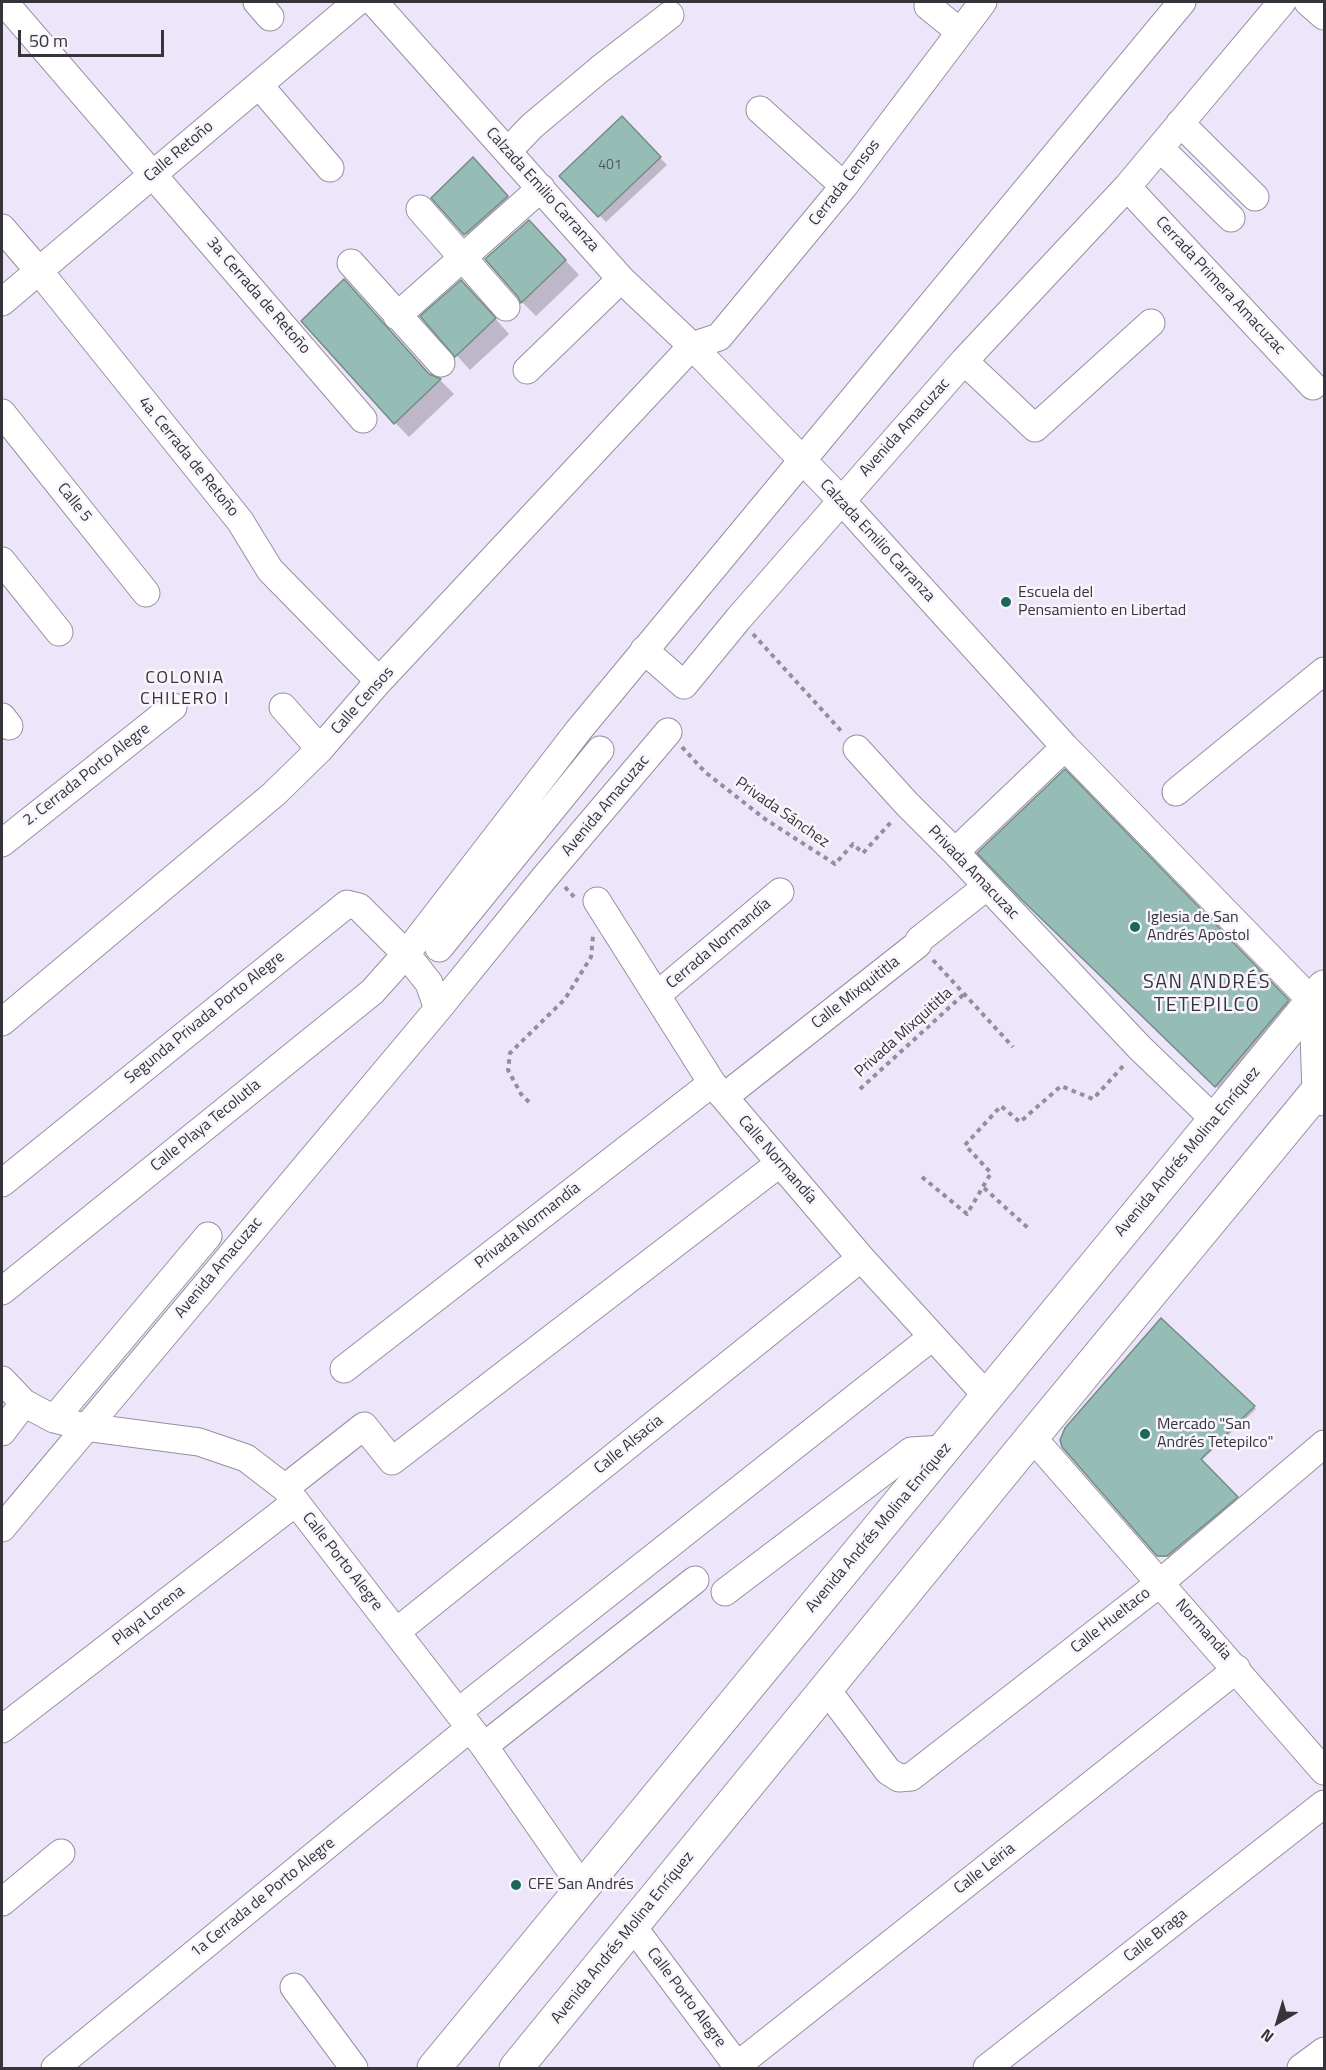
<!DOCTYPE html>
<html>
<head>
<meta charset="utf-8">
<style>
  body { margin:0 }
  #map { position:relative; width:1326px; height:2070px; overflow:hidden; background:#ede5f9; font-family:"Titillium Web",sans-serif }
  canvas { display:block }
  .frame { position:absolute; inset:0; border:3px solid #36333a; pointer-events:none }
  .north { position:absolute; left:1248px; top:1992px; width:60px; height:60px; -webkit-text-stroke:4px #f8f5fd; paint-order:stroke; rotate:218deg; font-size:16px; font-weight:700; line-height:24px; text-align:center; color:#36333a }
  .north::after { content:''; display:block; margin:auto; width:21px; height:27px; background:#36333a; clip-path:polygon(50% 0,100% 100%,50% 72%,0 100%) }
  .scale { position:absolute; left:18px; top:30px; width:146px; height:27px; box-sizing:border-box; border:3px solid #36333a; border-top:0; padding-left:8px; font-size:18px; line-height:21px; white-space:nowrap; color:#36333a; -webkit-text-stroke:4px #f8f5fd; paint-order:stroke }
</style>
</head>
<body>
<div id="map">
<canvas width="1326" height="2070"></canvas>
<div class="frame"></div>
<div class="north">N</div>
<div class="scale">50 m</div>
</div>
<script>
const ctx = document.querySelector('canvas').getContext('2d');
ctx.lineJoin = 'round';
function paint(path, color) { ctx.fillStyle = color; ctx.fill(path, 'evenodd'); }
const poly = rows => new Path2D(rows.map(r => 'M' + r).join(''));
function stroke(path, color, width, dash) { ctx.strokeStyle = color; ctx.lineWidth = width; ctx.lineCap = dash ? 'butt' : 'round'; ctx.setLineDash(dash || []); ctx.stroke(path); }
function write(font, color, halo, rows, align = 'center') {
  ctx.font = font + ' "Titillium Web",sans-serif'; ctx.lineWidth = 5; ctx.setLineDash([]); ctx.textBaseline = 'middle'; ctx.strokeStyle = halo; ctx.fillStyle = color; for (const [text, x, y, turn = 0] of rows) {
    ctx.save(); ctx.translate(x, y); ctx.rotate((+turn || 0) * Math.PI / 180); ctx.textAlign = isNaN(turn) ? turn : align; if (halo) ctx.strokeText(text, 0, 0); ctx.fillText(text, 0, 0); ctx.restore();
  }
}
const shadow = poly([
  [622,118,667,165,606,222,561,176],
  [487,174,521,211,479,248,433,198],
  [543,236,579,275,536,316,522,302,519,296],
  [358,295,431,376,440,380,454,394,409,437,380,407],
  [475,296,509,334,470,370,422,317],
  [1065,771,1297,1010,1225,1095,1032,908],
  [1161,1320,1256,1409,1201,1461,1238,1499,1169,1557,1160,1557,1158,1555]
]);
const building = poly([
  [622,116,661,157,598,217,559,176,622,116],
  [473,157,508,196,464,235,431,198,473,157],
  [529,220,566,260,521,303,518,297,485,259,529,220],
  [344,279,429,374,441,379,394,424,301,321,344,279],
  [461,280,496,318,455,357,420,316,461,280],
  [1065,769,1289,1000,1215,1087,1021,899,977,853,1065,769],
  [1161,1318,1255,1406,1201,1459,1238,1497,1167,1556,1157,1556,1062,1447,1060,1440,1065,1428,1161,1318]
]);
const path = poly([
  [753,634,843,733],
  [682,747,705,772,765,819,835,864,853,844,863,853,892,821],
  [565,887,576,899],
  [933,960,1013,1047],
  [860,1089,964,994],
  [529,1102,521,1094,508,1070,510,1053,565,999,591,957,593,936],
  [922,1177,967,1214,991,1173,965,1145,1001,1106,1020,1122,1061,1086,1093,1099,1125,1064],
  [984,1188,1028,1228]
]);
const minor = poly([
  [4,2,363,419],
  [257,2,270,17],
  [374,2,621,279,692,346,841,500,1065,747,1313,1002,1316,1094,1324,1102],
  [1308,2,1324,16],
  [928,6,960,32],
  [259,85,330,168],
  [760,110,844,186],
  [1180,123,1255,197],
  [1160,148,1231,218],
  [508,151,532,126,600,69,670,15],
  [1127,187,1313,386],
  [420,209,506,307],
  [2,228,39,271,240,521,270,570,379,681],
  [351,263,441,363],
  [2,302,357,2],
  [397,316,541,188],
  [964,361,1035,428,1151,323],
  [527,370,621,279],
  [2,413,146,593],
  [2,561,59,632],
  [644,650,684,685,739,618,964,361,1127,187,1282,2],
  [283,707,320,749],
  [2,717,9,726],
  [857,749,907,804,955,852,1140,1048,1215,1120],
  [1176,792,1324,671],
  [2,843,173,707],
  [955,852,1065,747],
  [597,901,712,1083,861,1258,987,1396],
  [439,948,600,750],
  [657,995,780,892],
  [2,1022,274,794,320,749,379,681,692,346,719,337,844,186,983,2],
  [724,1097,918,944,919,940,986,887],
  [2,1183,347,904,359,907,406,954,429,983,438,1009],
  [2,1291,372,992,406,954,578,731,1182,2],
  [344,1369,712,1083],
  [2,1380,24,1403,54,1419,85,1427,199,1442,246,1458,285,1488,484,1746,582,1887],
  [54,1419,208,1236],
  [2,1432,24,1403],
  [1032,1437,1324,1771],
  [285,1488,364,1426,392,1461,780,1163],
  [2,1528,438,1009,545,877,668,732],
  [725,1592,911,1451,944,1449],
  [396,1632,861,1258],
  [827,1690,888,1771,899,1778,911,1777,1160,1583,1324,1444],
  [458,1712,932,1337],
  [2,1729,296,1502],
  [484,1746,695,1580],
  [2,1902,61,1853],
  [633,1927,739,2068],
  [294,1987,354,2068],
  [55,2068,470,1728],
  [734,2068,1237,1669],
  [987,2068,1324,1804],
  [1301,2068,1324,2051]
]);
const major = poly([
  [434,2068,1324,987],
  [516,2068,1032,1437,1324,1083]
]);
const markers = [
  [1006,602,6,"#1d665b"],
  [1135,927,6,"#1d665b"],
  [1145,1434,6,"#1d665b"],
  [516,1885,6,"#1d665b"]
];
const numberNames = [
  ["401",610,166]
];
const streetNames = [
  ["Calle Retoño",179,152,-40],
  ["Cerrada Censos",845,183,-52],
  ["Calzada Emilio Carranza",542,190,48],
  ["Cerrada Primera Amacuzac",1220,286,47],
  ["3a. Cerrada de Retoño",258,296,49],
  ["Avenida Amacuzac",905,428,-48],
  ["4a. Cerrada de Retoño",188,457,51],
  ["Calle 5",74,503,51],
  ["Calzada Emilio Carranza",877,541,47],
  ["Calle Censos",363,701,-48],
  ["2. Cerrada Porto Alegre",87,775,-38],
  ["Avenida Amacuzac",606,806,-50],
  ["Privada Sánchez",782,813,35],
  ["Privada Amacuzac",973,873,46],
  ["Cerrada Normandía",719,944,-40],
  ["Calle Mixquititla",856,993,-38],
  ["Segunda Privada Porto Alegre",205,1018,-39],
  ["Privada Mixquititla",904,1033,-42],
  ["Calle Playa Tecolutla",206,1126,-39],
  ["Avenida Andrés Molina Enríquez",1188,1152,-50],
  ["Calle Normandía",777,1160,49],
  ["Privada Normandía",528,1226,-38],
  ["Avenida Amacuzac",219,1268,-50],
  ["Calle Alsacia",629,1445,-39],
  ["Avenida Andrés Molina Enríquez",879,1528,-50],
  ["Calle Porto Alegre",342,1562,52],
  ["Playa Lorena",149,1616,-38],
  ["Calle Hueltaco",1111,1621,-38],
  ["Normandia",1203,1630,48],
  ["Calle Leiria",985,1869,-38],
  ["1a Cerrada de Porto Alegre",263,1898,-39],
  ["Calle Braga",1156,1936,-38],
  ["Avenida Andrés Molina Enríquez",623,1938,-51],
  ["Calle Porto Alegre",686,1998,53]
];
const poiNames = [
  ["Escuela del",1018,593],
  ["Pensamiento en Libertad",1018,611],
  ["Iglesia de San",1147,918],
  ["Andrés Apostol",1147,936],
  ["Mercado \"San",1157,1425],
  ["Andrés Tetepilco\"",1157,1443],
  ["CFE San Andrés",528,1885]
];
const neighbourhoodNames = [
  ["COLONIA",185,679],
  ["CHILERO I",185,700]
];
const quarterNames = [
  ["SAN ANDRÉS",1207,983],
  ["TETEPILCO",1207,1006]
];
paint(shadow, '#0003');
paint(building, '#96bdb5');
stroke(building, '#748b86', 1.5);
stroke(minor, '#978fa1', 29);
stroke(major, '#978fa1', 35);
stroke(path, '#938e9b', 4, [4.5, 4.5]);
stroke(minor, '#fff', 27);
stroke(major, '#fff', 33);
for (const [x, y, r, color] of markers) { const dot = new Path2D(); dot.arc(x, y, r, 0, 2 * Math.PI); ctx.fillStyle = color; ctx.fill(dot); stroke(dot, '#f8f5fd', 2); }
write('14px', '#4e5659', null, numberNames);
write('16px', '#36333a', '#f8f5fd', streetNames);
write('16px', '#36333a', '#f8f5fd', poiNames, 'left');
ctx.letterSpacing = '1.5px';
write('18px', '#36333a', '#f8f5fd', neighbourhoodNames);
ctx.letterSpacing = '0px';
ctx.letterSpacing = '1.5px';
write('20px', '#36333a', '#f8f5fd', quarterNames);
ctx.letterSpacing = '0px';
</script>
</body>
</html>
